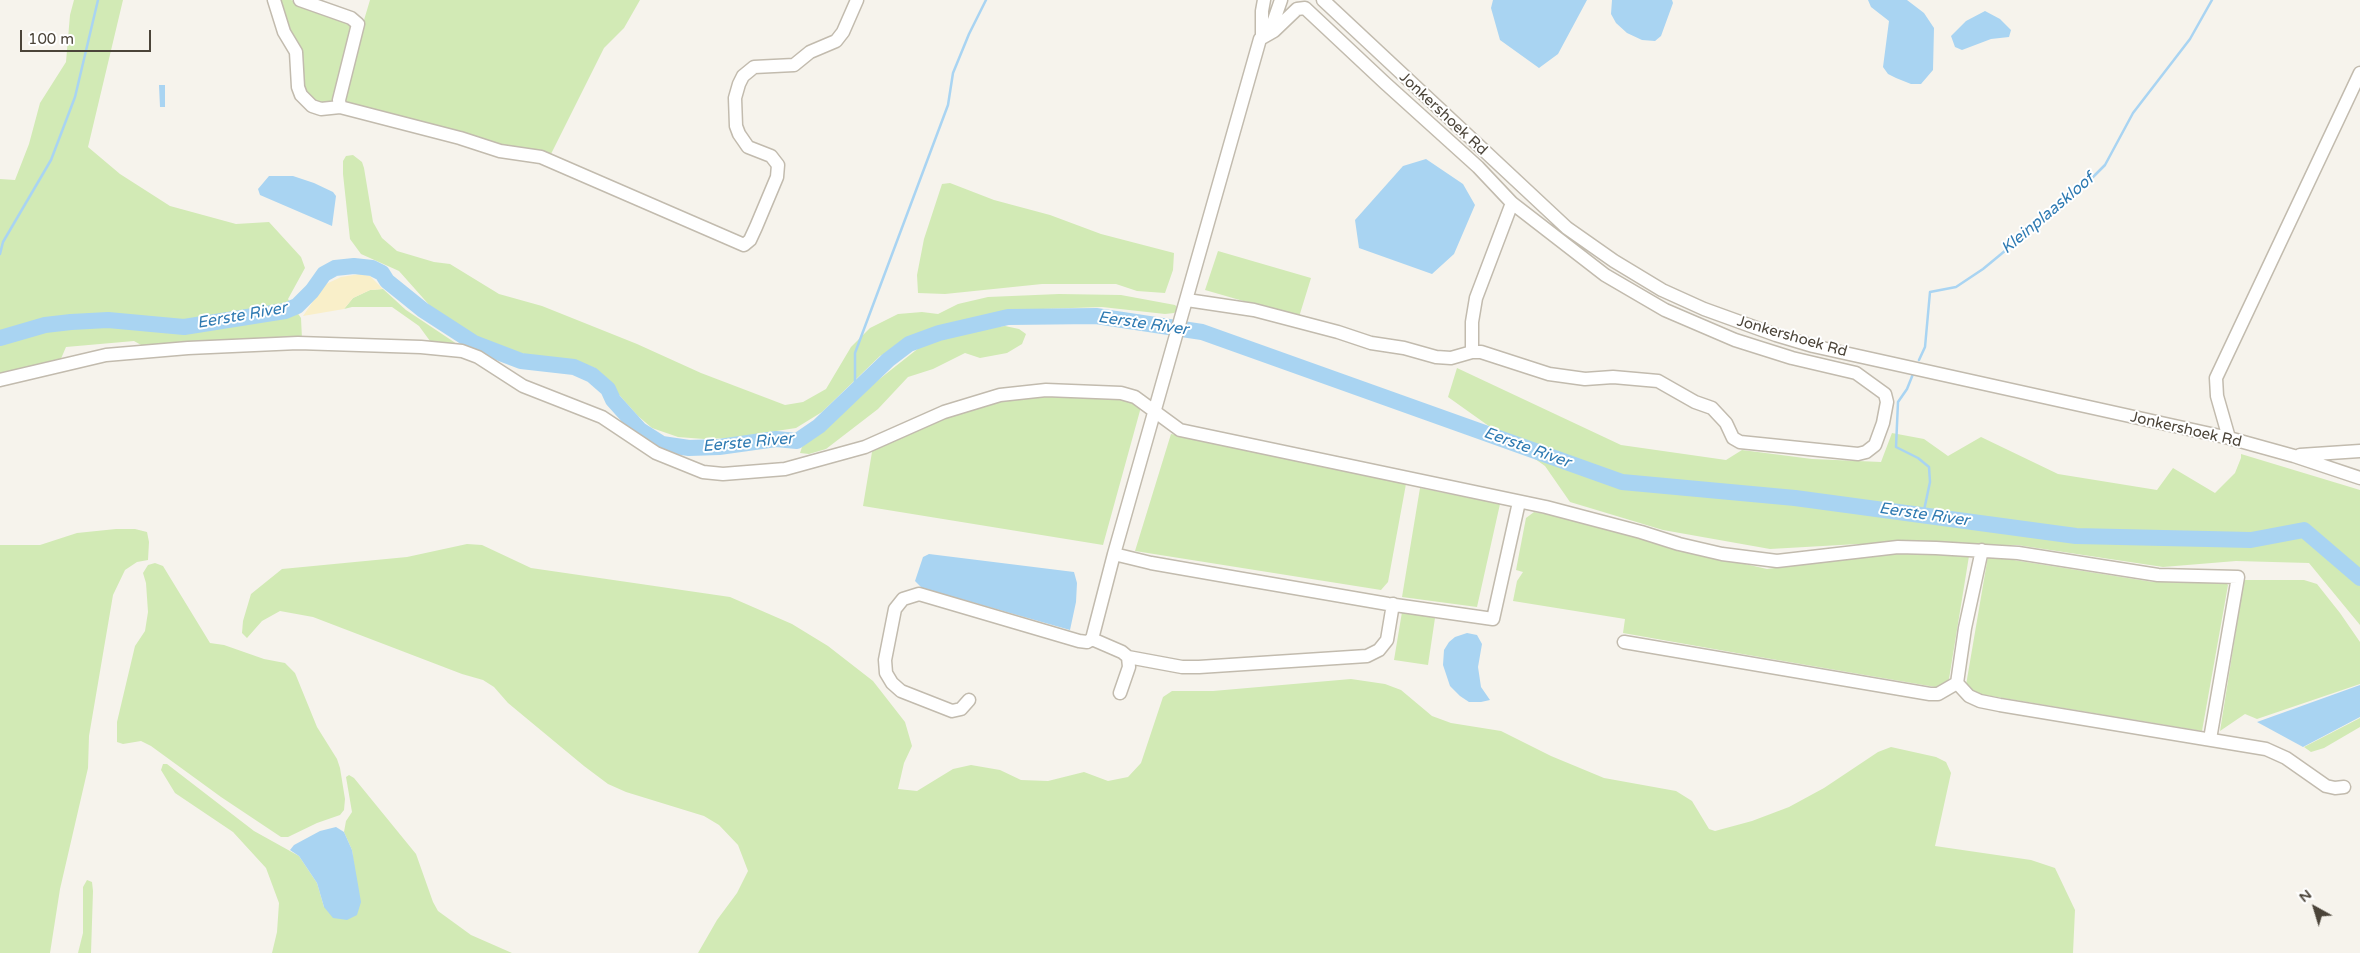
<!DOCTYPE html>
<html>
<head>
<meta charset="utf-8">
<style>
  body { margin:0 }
  #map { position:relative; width:2360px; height:953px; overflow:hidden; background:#f6f3ec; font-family:"Varela Round",sans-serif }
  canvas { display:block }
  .north { position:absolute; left:2290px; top:883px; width:50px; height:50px; -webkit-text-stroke:4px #fff; paint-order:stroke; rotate:321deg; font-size:14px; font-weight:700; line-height:20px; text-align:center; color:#4b4439 }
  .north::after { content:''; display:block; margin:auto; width:18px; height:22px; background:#4b4439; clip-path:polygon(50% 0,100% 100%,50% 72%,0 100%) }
  .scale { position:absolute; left:20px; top:30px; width:131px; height:22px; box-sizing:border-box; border:2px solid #4b4439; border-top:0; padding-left:6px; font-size:15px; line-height:18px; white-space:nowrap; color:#4b4439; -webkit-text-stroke:4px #fff; paint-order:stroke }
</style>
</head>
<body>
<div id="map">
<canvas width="2360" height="953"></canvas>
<div class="north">N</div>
<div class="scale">100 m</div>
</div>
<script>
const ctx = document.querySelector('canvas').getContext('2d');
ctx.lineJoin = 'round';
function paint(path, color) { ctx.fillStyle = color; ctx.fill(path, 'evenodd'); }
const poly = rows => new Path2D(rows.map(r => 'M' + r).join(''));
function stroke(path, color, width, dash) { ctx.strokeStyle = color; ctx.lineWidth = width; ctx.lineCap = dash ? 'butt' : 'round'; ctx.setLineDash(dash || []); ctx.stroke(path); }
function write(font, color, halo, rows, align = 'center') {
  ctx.font = font + ' "Varela Round",sans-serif'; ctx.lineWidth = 4; ctx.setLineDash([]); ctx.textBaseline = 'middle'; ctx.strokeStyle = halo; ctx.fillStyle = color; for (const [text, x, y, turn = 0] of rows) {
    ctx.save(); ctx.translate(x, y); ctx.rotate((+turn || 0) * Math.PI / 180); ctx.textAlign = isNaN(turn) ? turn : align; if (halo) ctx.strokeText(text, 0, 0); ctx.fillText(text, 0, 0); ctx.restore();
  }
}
const green = poly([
  [74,0,123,0,88,147,120,174,170,206,236,224,269,222,301,257,305,268,288,299,301,318,302,339,150,350,134,341,66,347,60,361,0,376,0,179,15,180,29,144,40,103,66,62,70,15],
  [276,0,291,0,353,21,334,105,308,100],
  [370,0,640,0,624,28,604,48,549,158,512,151,343,105,344,87],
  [353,155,362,162,364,168,373,222,382,238,397,251,434,262,450,264,499,294,542,306,637,344,701,373,785,405,803,402,826,389,851,347,870,328,898,314,922,312,938,314,958,304,988,297,1059,294,1121,295,1175,305,1179,309,1174,313,1165,314,1102,307,1043,309,984,315,908,342,880,356,822,412,796,428,730,438,704,439,678,437,652,428,638,416,595,368,577,361,533,356,512,351,486,341,455,325,431,307,399,271,361,254,350,239,343,174,343,161,346,156],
  [950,183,994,200,1050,215,1101,234,1174,253,1173,270,1165,293,1137,291,1116,284,1042,284,945,294,918,293,917,275,924,239,942,184],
  [1218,251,1311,278,1299,317,1205,290],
  [383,289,406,310,457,344,430,341,419,326,392,307,352,307,344,309,353,298,370,290],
  [1005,326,1019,329,1026,334,1022,344,1007,353,980,358,965,353,933,369,908,377,878,409,826,449,809,454,800,453,802,447,858,396,920,347,969,330],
  [1457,368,1621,445,1726,460,1742,450,1812,459,1881,462,1892,433,1924,439,1948,456,1981,437,2058,474,2157,490,2173,468,2215,493,2235,473,2241,458,2241,454,2360,490,2360,625,2309,563,2236,561,2163,567,2017,545,1858,544,1770,549,1663,530,1570,502,1545,466,1448,397],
  [1056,393,1100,396,1137,402,1141,407,1103,545,863,506,872,452,875,447,936,421,1000,400],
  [1171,434,1406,484,1388,582,1381,590,1135,551],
  [1420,488,1500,504,1477,607,1402,597],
  [1534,512,1581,520,1662,545,1767,569,1889,553,1969,556,1949,679,1941,688,1748,655,1623,633,1625,619,1513,601,1517,581,1523,572,1516,570,1526,518],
  [116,529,135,529,147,532,149,542,148,560,137,562,125,570,113,595,89,736,88,768,60,889,50,953,0,953,0,545,40,545,77,533],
  [467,544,482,545,531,568,730,597,792,624,828,646,873,681,905,722,912,746,904,763,898,789,917,791,953,769,971,765,1000,770,1021,780,1048,781,1084,772,1108,781,1128,777,1141,763,1163,697,1172,691,1213,691,1351,679,1385,684,1401,690,1432,716,1451,723,1501,731,1551,756,1604,778,1676,791,1692,801,1709,829,1715,831,1752,821,1789,807,1824,788,1878,752,1891,747,1936,757,1946,762,1951,773,1935,846,2031,860,2055,868,2075,910,2073,953,698,953,717,920,737,893,748,871,738,845,719,825,704,816,626,792,608,784,584,766,508,703,494,687,483,680,462,674,313,617,280,611,262,621,247,638,242,633,243,621,251,594,282,569,407,557],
  [1988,556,2153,582,2224,581,2228,585,2202,731,1973,693,1966,685],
  [155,563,163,566,210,643,224,645,264,659,285,663,295,673,317,727,337,759,340,768,345,799,344,810,340,815,317,823,288,837,281,837,221,797,151,746,141,741,123,744,117,742,117,722,135,646,145,631,148,612,146,583,143,573,148,565],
  [2244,580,2304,580,2317,584,2340,613,2360,642,2360,684,2257,719,2245,714,2220,731],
  [1402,612,1435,618,1428,665,1394,660],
  [2360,718,2360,727,2324,748,2311,752,2304,747],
  [163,764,167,764,254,831,299,856,317,883,324,907,355,876,352,850,344,832,346,821,352,812,346,777,349,775,354,778,416,854,433,902,438,911,471,935,512,953,272,953,277,932,279,903,266,868,233,832,175,793,161,770],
  [87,880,92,882,93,891,91,953,78,953,83,933,83,887]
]);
const sand = poly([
  [360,274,370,276,383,289,370,290,353,298,344,309,303,316,324,285,341,277]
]);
const water = poly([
  [1493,0,1587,0,1558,54,1539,68,1500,40,1491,8],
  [1612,0,1672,0,1673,3,1661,36,1655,41,1642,40,1627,33,1616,23,1611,14],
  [1868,0,1907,0,1924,13,1934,28,1933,70,1921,84,1911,84,1896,78,1888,74,1883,67,1889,21,1871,7],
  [1985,11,2000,19,2011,30,2009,37,1991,39,1962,50,1955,47,1951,36,1966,21],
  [159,85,165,85,165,107,160,107],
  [1426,159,1463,184,1475,205,1454,254,1432,274,1359,248,1355,220,1403,166],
  [269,176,293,176,314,183,333,192,336,196,332,226,260,195,258,189],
  [929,554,1074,572,1077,583,1076,602,1070,630,922,588,915,581,923,557],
  [1467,633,1477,635,1482,644,1478,667,1481,687,1490,700,1481,702,1469,702,1460,696,1450,686,1443,665,1444,650,1449,642,1455,637],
  [2360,685,2360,717,2303,747,2257,722],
  [336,827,344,832,352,850,361,902,357,915,347,920,333,918,324,907,317,883,299,856,290,850,294,845,320,831]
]);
const stream = poly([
  [0,254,3,242,51,160,75,97,98,0],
  [1919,360,1925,347,1930,292,1956,287,1983,269,2086,184,2105,165,2133,113,2190,39,2212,0],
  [1913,374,1907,389,1898,402,1896,447,1918,458,1929,467,1930,482,1923,515],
  [855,391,855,353,948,105,953,73,969,34,986,0]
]);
const river = poly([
  [0,338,45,325,71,322,108,320,184,327,285,311,297,306,312,291,324,274,335,268,354,266,372,268,382,273,387,281,423,310,474,343,521,361,574,367,592,375,608,389,613,400,640,430,662,444,689,448,719,447,776,439,797,441,819,426,888,360,909,344,939,333,1008,317,1096,316,1202,332,1622,482,1795,498,2076,536,2251,540,2304,530,2360,578]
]);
const minor = poly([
  [274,0,284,32,296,52,298,87,301,95,312,106,321,109,340,107],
  [300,0,351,18,358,24,339,100,340,107,460,138,500,151,541,157,744,245,750,240,756,227,777,177,778,165,771,156,748,147,739,134,736,126,735,98,739,84,743,76,754,67,794,65,810,52,836,41,843,32,857,0],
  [1323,0,1567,228,1614,261,1662,290,1704,309,1776,335,1813,346,2229,438,2294,456,2360,478],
  [1262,34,1262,11,1264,0],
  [1187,300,1254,310,1338,332,1371,343,1404,348,1436,357,1451,358,1472,352,1481,352,1549,374,1585,379,1613,377,1658,381,1695,402,1712,408,1726,423,1733,438,1740,442,1858,454,1866,452,1875,445,1883,423,1887,402,1885,394,1856,373,1792,358,1735,340,1665,310,1605,275,1512,203,1478,167,1385,83,1305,8,1297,9,1274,31,1260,39],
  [1472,352,1472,322,1476,298,1512,203],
  [0,380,106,355,188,348,298,343,421,347,462,351,478,357,523,386,602,417,656,453,703,472,723,474,785,469,865,447,944,412,1000,395,1046,390,1121,393,1135,397,1180,430,1546,507,1641,532,1679,544,1722,554,1777,561,1898,547,1936,548,2018,553,2158,575,2238,577,2210,739],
  [2229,438,2217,396,2216,378,2360,73],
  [2300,455,2360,451],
  [1982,550,1965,628,1957,683,1969,696,1980,701,2000,705,2266,749,2286,758,2326,786,2335,788,2344,787],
  [1114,554,1151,563,1237,578,1388,604,1493,619,1519,502],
  [1092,639,1122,652,1128,657,1129,667,1120,693],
  [1624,642,1930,694,1938,694,1957,683],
  [1128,657,1182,667,1199,667,1367,656,1379,650,1387,640,1393,604],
  [969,700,961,709,952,711,901,691,892,683,886,673,885,660,895,609,903,599,919,594,1079,641,1087,642,1092,639,1114,554,1260,39,1273,23,1281,0]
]);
const streetNames = [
  ["Jonkershoek Rd",1443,114,43],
  ["Jonkershoek Rd",1792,337,16],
  ["Jonkershoek Rd",2186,430,13]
];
const waterNames = [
  ["Kleinplaaskloof",2048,214,-40],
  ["Eerste River",242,316,-10],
  ["Eerste River",1143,324,8],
  ["Eerste River",748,443,-5],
  ["Eerste River",1527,448,20],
  ["Eerste River",1924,515,8]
];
paint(green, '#d2eab5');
paint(sand, '#f9efc9');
paint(water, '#a9d4f2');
stroke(stream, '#a9d4f2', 2.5);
stroke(river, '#a9d4f2', 16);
stroke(minor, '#c2bbae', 15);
stroke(minor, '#fff', 12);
write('15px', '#4b4439', '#fff', streetNames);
write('italic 16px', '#2e7ab2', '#fff', waterNames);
</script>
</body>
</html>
